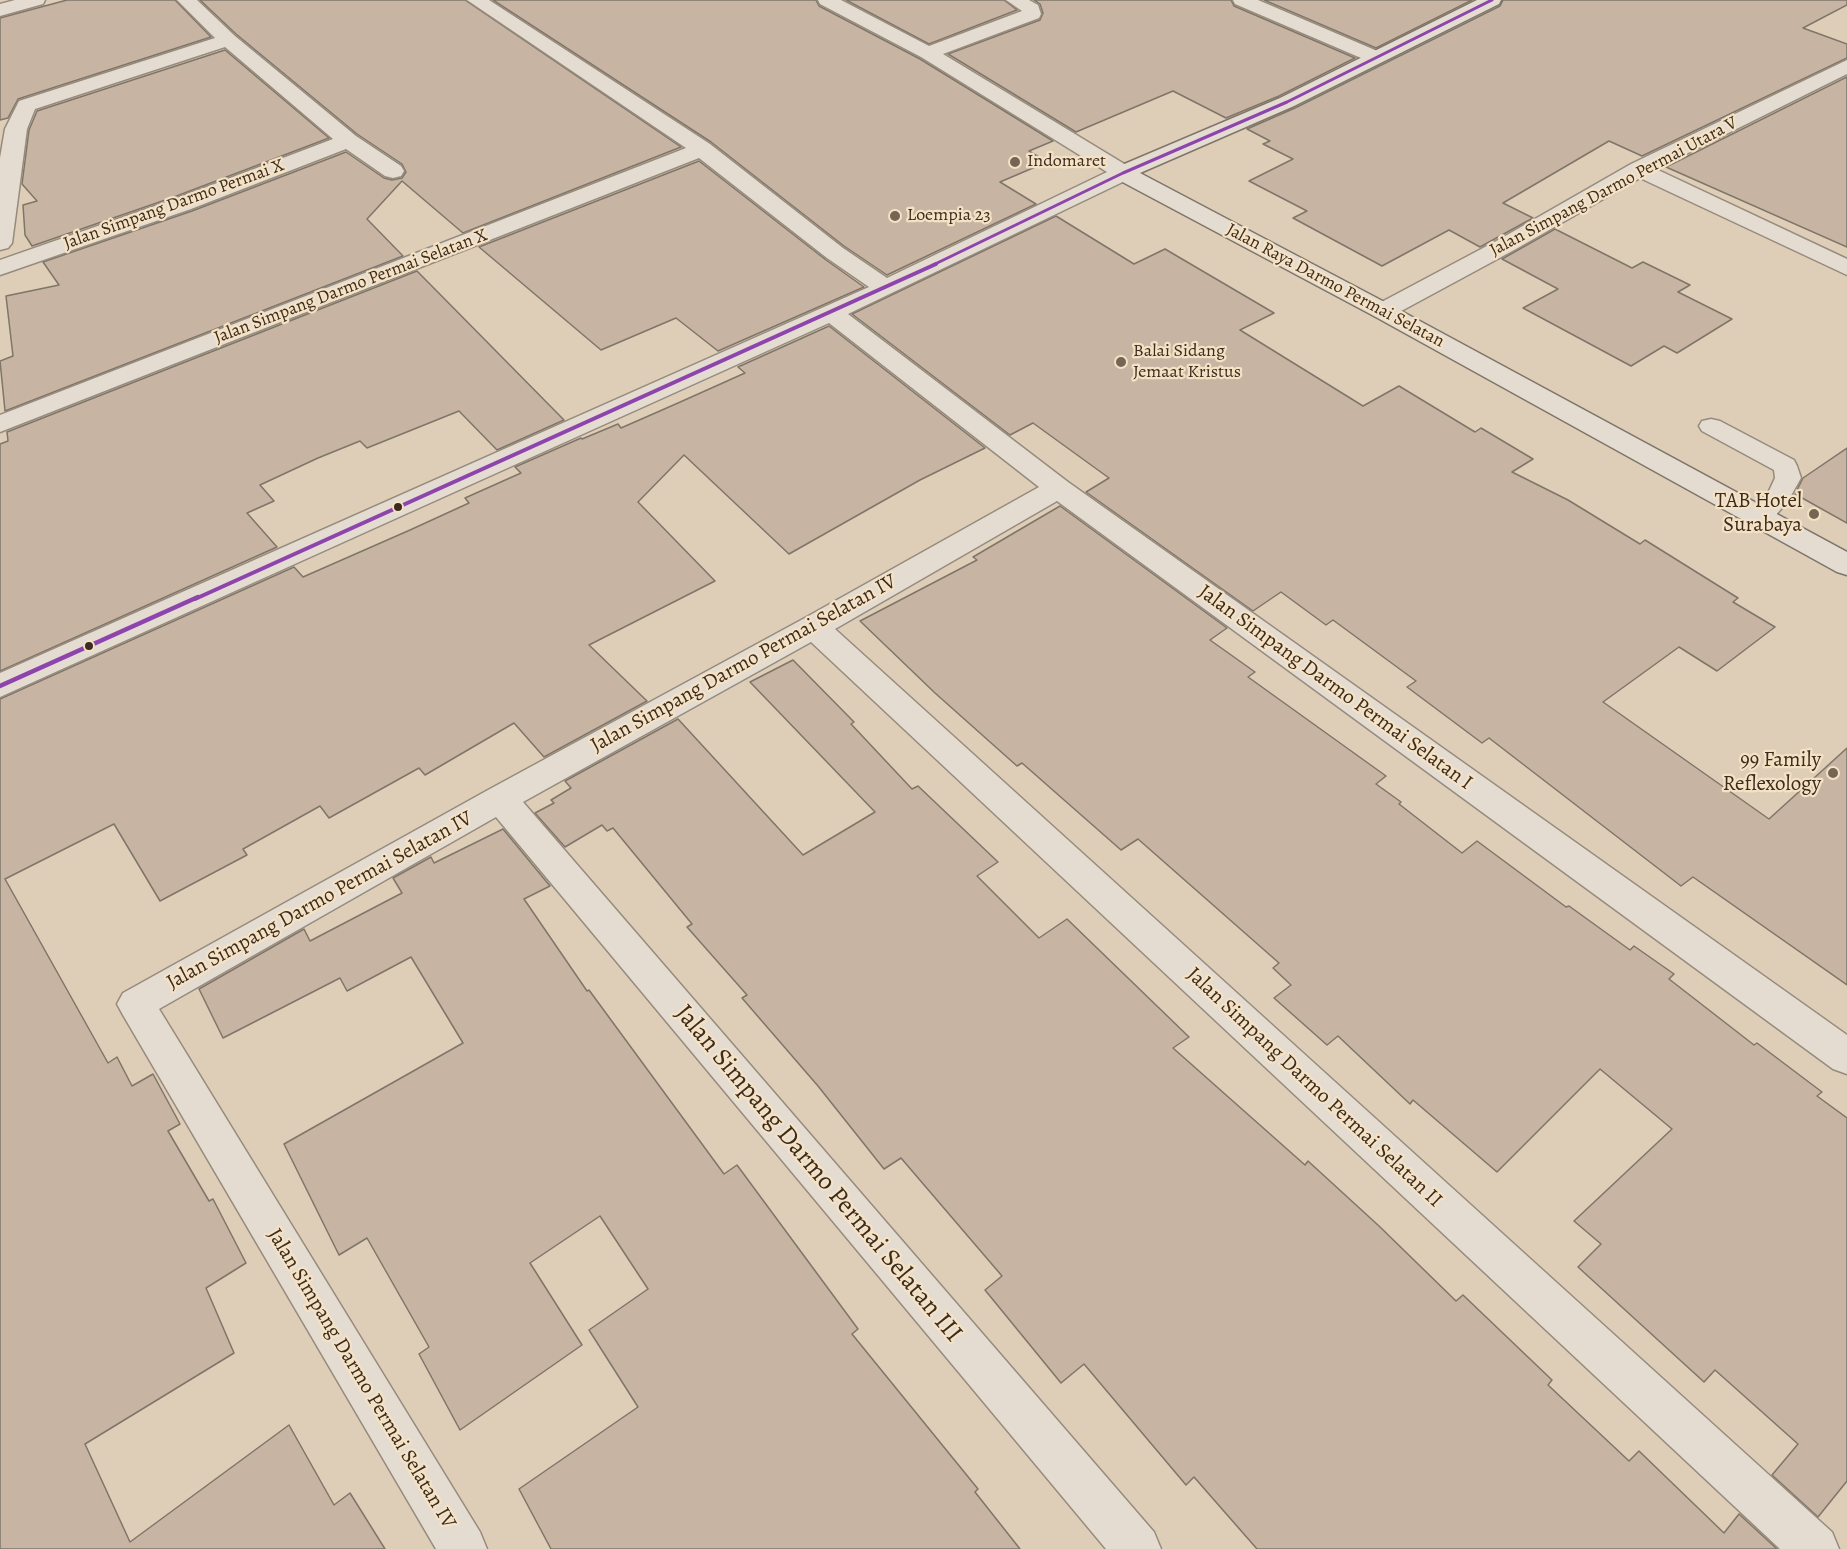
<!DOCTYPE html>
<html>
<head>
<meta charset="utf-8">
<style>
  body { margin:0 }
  canvas { display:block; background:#deceb7 }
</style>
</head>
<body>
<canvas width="1847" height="1549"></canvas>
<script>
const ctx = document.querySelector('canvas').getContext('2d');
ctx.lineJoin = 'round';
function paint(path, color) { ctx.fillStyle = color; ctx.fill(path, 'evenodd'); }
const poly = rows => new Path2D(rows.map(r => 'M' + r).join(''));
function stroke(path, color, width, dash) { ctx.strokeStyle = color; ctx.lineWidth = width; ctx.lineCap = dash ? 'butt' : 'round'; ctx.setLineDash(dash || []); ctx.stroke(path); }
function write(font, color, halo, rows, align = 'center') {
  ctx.font = font + ' Alegreya,serif'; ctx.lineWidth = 4.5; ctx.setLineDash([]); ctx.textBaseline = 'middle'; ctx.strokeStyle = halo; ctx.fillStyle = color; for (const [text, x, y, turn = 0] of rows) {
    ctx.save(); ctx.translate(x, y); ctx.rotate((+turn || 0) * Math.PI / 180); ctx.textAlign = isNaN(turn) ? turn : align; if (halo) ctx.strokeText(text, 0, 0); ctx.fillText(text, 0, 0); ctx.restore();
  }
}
const building = poly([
  [67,0,175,0,211,37,18,99,8,118,0,120,0,18,67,0],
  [200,0,465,0,681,147,463,233,402,181,367,219,403,256,5,411,0,361,13,356,6,296,59,285,43,262,192,211,346,152,384,178,392,180,402,178,406,172,402,164,357,134,236,34,200,0],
  [493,0,816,0,819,6,920,59,1053,141,1029,151,1047,162,1000,182,1036,204,887,275,844,246,711,142,493,0],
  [846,0,1004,0,1017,10,929,44,846,0],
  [1034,0,1231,0,1234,6,1355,58,1279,96,1226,118,1173,91,1076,132,948,54,1040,20,1043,13,1040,4,1034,0],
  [1264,0,1472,0,1376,48,1264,0],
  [1503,0,1847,0,1847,5,1803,28,1847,44,1847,58,1642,156,1609,141,1503,203,1533,218,1480,247,1449,230,1382,266,1293,218,1307,211,1249,181,1293,159,1263,144,1270,141,1247,129,1295,108,1500,6,1503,0],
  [225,50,329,138,174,197,32,246,25,235,23,205,37,201,22,184,29,130,37,111,225,50],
  [1847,77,1847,247,1666,167,1847,77],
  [699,161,826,260,864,287,718,351,676,318,601,350,479,247,699,161],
  [1056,216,1134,264,1165,249,1274,313,1240,330,1363,406,1399,386,1475,432,1481,428,1533,459,1512,472,1568,500,1640,544,1645,540,1738,598,1733,602,1775,627,1717,671,1679,647,1603,702,1769,819,1847,748,1847,985,1693,877,1681,886,1489,738,1482,743,1407,687,1416,681,1333,620,1326,625,1281,592,1253,611,1086,492,1109,478,1033,423,1010,435,852,314,1056,216],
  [1555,229,1632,268,1643,262,1690,285,1678,292,1732,319,1677,353,1664,346,1631,366,1523,308,1558,289,1502,259,1555,229],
  [417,271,564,420,497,450,459,411,367,448,360,441,318,458,260,485,274,501,247,513,277,547,0,671,0,444,8,441,7,432,417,271],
  [829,326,985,448,920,480,789,554,684,455,638,502,715,581,589,645,647,701,544,757,514,723,425,775,419,768,329,818,320,806,243,849,247,855,160,901,114,824,5,879,108,1063,117,1057,132,1086,153,1074,180,1124,168,1131,209,1201,213,1199,246,1263,206,1288,234,1353,85,1444,130,1542,289,1425,334,1505,350,1493,385,1549,0,1549,0,699,294,567,303,577,410,530,469,503,465,498,521,473,515,467,581,438,582,439,618,424,621,428,678,403,745,373,738,367,829,326],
  [1847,448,1847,523,1795,494,1803,478,1847,448],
  [1060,506,1227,628,1210,640,1255,672,1248,677,1386,776,1376,784,1401,802,1399,804,1462,853,1477,841,1566,907,1569,906,1630,950,1634,946,1674,974,1669,979,1754,1045,1757,1043,1822,1092,1817,1096,1847,1118,1847,1481,1818,1517,1772,1475,1798,1444,1715,1370,1704,1382,1578,1267,1601,1244,1574,1221,1672,1129,1600,1069,1497,1172,1413,1100,1410,1104,1338,1036,1327,1045,1274,998,1291,985,1273,968,1279,963,1138,839,1121,850,1022,763,1017,766,935,693,860,621,977,560,973,557,1060,506],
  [793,660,854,722,851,724,912,789,918,786,998,862,977,876,1039,938,1067,919,1189,1037,1173,1048,1305,1165,1308,1161,1379,1226,1456,1301,1463,1295,1552,1380,1548,1385,1629,1461,1639,1451,1724,1533,1739,1514,1777,1549,1257,1549,1194,1477,1186,1485,1084,1364,1061,1383,985,1290,1002,1276,901,1158,884,1169,818,1086,742,998,747,995,687,927,692,924,613,828,607,831,602,825,565,847,535,813,554,803,551,800,571,788,565,781,678,719,803,855,875,812,750,682,793,660],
  [503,829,550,886,524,899,587,991,589,990,724,1174,737,1165,858,1329,852,1334,978,1489,975,1492,1020,1549,551,1549,519,1489,638,1407,589,1330,648,1289,600,1216,530,1263,582,1345,460,1430,419,1354,429,1347,367,1238,339,1255,284,1144,463,1043,411,957,347,991,340,978,223,1038,199,989,304,929,310,941,402,893,393,878,431,857,434,863,503,829]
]);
const lane = poly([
  [1711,419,1720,421,1794,460,1797,466,1801,478,1788,501,1768,524,1759,526,1750,524,1746,518,1769,491,1775,478,1774,470,1702,431,1699,426,1702,421,1711,419]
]);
const street = poly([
  [15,0,45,0,43,4,0,16,0,4,15,0],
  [177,0,197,0,235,36,356,136,401,166,404,171,401,176,393,178,385,176,346,149,191,209,0,275,0,260,175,199,333,139,225,47,35,109,27,129,12,243,8,248,0,250,0,158,5,129,19,101,215,38,177,0],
  [467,0,489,0,710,144,843,248,887,278,1107,172,921,57,820,4,818,0,841,0,929,46,1022,11,1006,0,1029,0,1038,5,1041,14,1039,18,943,54,1131,168,1134,173,1131,178,848,314,1068,482,1847,1035,1847,1074,1833,1069,1057,501,835,629,1832,1532,1839,1549,1780,1549,811,642,523,802,1154,1532,1161,1549,1106,1549,496,817,159,1009,480,1532,487,1549,436,1549,123,1015,117,1004,123,993,488,790,803,619,1039,487,829,323,0,697,0,673,869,287,827,258,699,158,0,432,0,415,686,148,467,0],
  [1233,0,1258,0,1382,53,1385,57,1382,61,1375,63,1368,61,1235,4,1233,0],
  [1847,60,1847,74,1656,169,1847,259,1847,275,1640,178,1516,249,1392,316,1383,318,1374,316,1371,311,1374,306,1500,239,1631,164,1847,60]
]);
const secondary = poly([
  [1477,0,1501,0,1499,4,1294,106,1140,173,1392,306,1847,552,1847,575,1837,572,1374,316,1115,178,1112,173,1115,168,1280,98,1477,0]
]);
const bus1Far2 = poly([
  [933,265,1123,173,1287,102,1492,0]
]);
const bus1Far1 = poly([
  [195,599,936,264]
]);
const bus1 = poly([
  [0,686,198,597]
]);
const markers = [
  [1015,162,6,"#746554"],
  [895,216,6,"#746554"],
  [1121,362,6,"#746554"],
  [398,507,5,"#3b2c1f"],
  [1814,514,6,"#746554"],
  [89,646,5,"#3b2c1f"],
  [1833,773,6,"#746554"]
];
const farPoinames = [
  ["Indomaret",1027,162],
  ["Loempia 23",907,216],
  ["Balai Sidang",1133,352],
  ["Jemaat Kristus",1133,373]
];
const farStreetnames = [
  ["Jalan Simpang Darmo Permai Utara V",1614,187,-28],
  ["Jalan Simpang Darmo Permai X",174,205,-20],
  ["Jalan Raya Darmo Permai Selatan",1335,286,28],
  ["Jalan Simpang Darmo Permai Selatan X",351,287,-21]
];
const poiNames = [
  ["TAB Hotel",1802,502],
  ["Surabaya",1802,526],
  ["99 Family",1821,761],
  ["Reflexology",1821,785]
];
const streetNames = [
  ["Jalan Simpang Darmo Permai Selatan IV",744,664,-29],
  ["Jalan Simpang Darmo Permai Selatan I",1335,688,36],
  ["Jalan Simpang Darmo Permai Selatan IV",320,901,-29],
  ["Jalan Simpang Darmo Permai Selatan II",1314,1088,43],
  ["Jalan Simpang Darmo Permai Selatan IV",361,1379,59]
];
const nearStreetnames = [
  ["Jalan Simpang Darmo Permai Selatan III",818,1174,50]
];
paint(building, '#c7b4a3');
stroke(building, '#7f7568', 1.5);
stroke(lane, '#968b7d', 3);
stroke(street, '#968b7d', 3);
stroke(secondary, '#7f7568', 3);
paint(lane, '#e4dcd0');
paint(street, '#e4dcd0');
paint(secondary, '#e4dcd0');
stroke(bus1Far2, '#8e44ad', 3);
stroke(bus1Far1, '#8e44ad', 4);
stroke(bus1, '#8e44ad', 4.5);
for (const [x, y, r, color] of markers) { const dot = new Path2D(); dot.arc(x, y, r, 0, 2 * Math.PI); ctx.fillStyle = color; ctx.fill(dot); stroke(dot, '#f5e2c5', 2); }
write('18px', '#3b2c1f', '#f5e2c5', farPoinames, 'left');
write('18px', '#3b2c1f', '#f5e2c5', farStreetnames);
write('21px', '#3b2c1f', '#f5e2c5', poiNames, 'right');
write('21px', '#3b2c1f', '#f5e2c5', streetNames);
write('26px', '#3b2c1f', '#f5e2c5', nearStreetnames);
</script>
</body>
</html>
